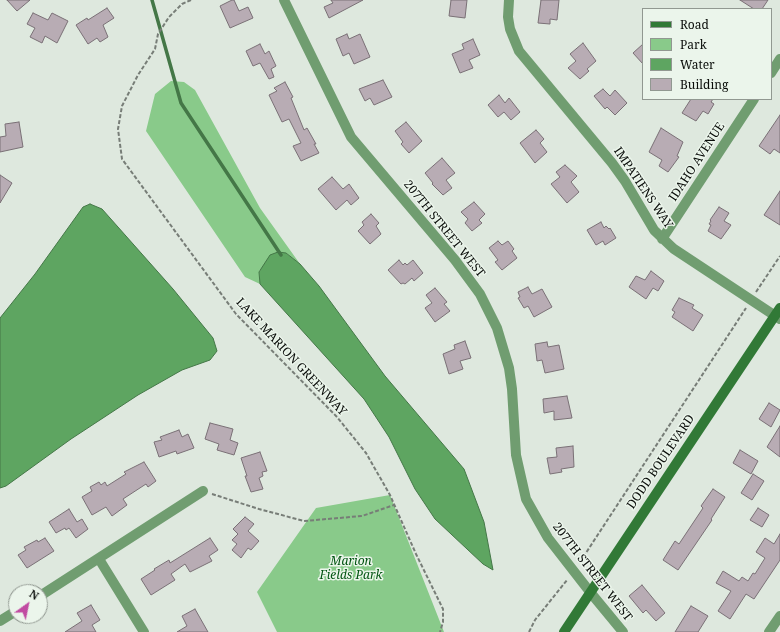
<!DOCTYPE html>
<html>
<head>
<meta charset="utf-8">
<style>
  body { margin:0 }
  #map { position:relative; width:780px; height:632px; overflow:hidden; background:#dee8de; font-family:"Noto Serif",serif }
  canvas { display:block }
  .legend { position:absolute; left:642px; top:8px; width:130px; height:92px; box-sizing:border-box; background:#ebf5eb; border:1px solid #919891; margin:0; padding:5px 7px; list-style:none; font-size:12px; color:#090c09 }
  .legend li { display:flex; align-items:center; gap:8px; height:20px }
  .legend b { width:20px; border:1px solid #919891 }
  .north { position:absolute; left:8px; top:584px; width:40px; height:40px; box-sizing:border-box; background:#ebf5eb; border:1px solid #919891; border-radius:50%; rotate:33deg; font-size:11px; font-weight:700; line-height:16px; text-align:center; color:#090c09 }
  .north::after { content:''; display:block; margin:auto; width:14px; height:18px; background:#c14ba2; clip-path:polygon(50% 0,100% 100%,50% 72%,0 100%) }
</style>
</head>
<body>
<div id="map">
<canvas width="780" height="632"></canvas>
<ul class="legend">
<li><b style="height:5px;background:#317936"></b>Road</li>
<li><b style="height:11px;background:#89ca8a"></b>Park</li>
<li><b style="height:11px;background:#5ea561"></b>Water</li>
<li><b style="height:11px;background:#b8acb4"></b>Building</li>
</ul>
<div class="north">N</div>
</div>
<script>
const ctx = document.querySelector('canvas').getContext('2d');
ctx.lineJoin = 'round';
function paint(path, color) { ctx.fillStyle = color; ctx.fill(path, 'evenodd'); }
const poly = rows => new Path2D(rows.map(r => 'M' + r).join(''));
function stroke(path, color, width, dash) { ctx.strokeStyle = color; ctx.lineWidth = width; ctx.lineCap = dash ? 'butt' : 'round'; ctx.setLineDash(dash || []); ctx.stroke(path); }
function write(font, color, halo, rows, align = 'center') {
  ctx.font = font + ' "Noto Serif",serif'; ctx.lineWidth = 3; ctx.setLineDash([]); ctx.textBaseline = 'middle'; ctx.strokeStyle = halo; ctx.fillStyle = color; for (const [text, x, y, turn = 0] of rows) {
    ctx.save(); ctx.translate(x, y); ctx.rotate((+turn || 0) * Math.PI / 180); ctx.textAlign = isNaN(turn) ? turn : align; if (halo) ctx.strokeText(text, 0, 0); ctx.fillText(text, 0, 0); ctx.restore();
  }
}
const green = poly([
  [171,81,184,82,195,90,260,208,300,264,286,253,259,271,260,284,245,277,146,131,155,94],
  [390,495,444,632,277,632,257,592,316,508]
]);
const water = poly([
  [90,204,102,209,173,289,213,338,217,351,210,360,182,370,138,395,71,439,6,486,0,488,0,318,35,274,83,207,90,204],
  [278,252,286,253,300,264,319,286,385,376,464,469,484,522,493,570,483,564,435,519,415,489,389,437,364,399,260,284,259,272,270,255,278,252]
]);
const stream = poly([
  [152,0,181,103,281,255]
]);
const building = poly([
  [7,0,30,0,17,11,7,0],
  [232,0,234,0,239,11,248,7,253,18,230,28,220,6,232,0],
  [331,0,363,0,329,18,324,7,333,3,331,0],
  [451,0,467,0,465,18,449,16,451,0],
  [541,0,559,0,557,20,550,19,550,24,538,23,541,0],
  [740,0,768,0,762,9,754,9,740,0],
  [107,8,114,18,103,25,108,37,100,42,97,38,88,44,76,25,87,18,88,20,107,8],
  [33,13,48,20,52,13,68,21,57,43,45,36,42,43,30,37,35,28,27,24,33,13],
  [347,34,349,39,360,34,370,57,354,64,349,53,343,56,336,39,347,34],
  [473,39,480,55,469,60,473,68,460,73,452,54,464,49,462,44,473,39],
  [583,43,596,61,587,69,589,71,580,79,568,68,576,61,570,54,583,43],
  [260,44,265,54,269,51,276,66,271,69,274,77,269,79,260,63,253,66,246,51,260,44],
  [643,44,643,64,633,53,643,44],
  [383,80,392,97,374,105,370,98,365,101,359,89,383,80],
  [285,82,293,97,291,98,304,130,307,128,316,144,314,144,319,153,301,161,293,146,301,143,289,119,282,122,269,95,277,91,274,88,285,82],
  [603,89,610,96,615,90,627,103,615,115,607,107,605,109,594,96,603,89],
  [499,95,505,103,509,98,520,112,511,120,504,112,498,117,488,105,499,95],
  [691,99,713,99,711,102,714,104,708,114,703,111,696,121,682,113,691,99],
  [780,115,780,153,774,149,770,154,759,146,780,115],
  [19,122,23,147,0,152,0,137,6,136,5,124,19,122],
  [406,122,422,141,409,153,401,144,403,142,395,131,406,122],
  [661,128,683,142,677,156,679,157,668,172,659,166,662,160,649,152,661,128],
  [536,130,544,139,540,143,547,152,535,163,520,143,536,130],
  [442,158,455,173,446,180,452,188,443,195,432,184,433,183,425,173,442,158],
  [565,165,577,176,571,182,579,192,567,203,551,184,560,177,556,172,565,165],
  [0,175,12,183,0,203,0,175],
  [332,177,343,189,349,184,359,198,351,205,347,200,336,210,318,189,332,177],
  [780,191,780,225,764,215,780,191],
  [474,202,485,214,479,220,482,223,472,231,465,223,468,219,461,212,474,202],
  [719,207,729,213,724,221,731,225,721,239,708,231,711,225,709,224,711,221,710,220,719,207],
  [371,214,379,223,376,226,381,234,370,244,358,231,364,225,362,222,371,214],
  [601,222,604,228,606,226,609,229,610,228,616,238,605,245,603,241,596,245,587,230,601,222],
  [498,241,502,245,508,241,514,249,512,251,517,258,502,270,495,262,498,260,489,248,498,241],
  [399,260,403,265,405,263,407,265,413,260,423,273,414,281,412,278,405,284,403,283,401,284,388,270,399,260],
  [651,271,664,281,658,291,653,288,646,299,629,287,636,276,645,280,651,271],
  [528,287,532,294,542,289,552,307,534,317,528,306,524,308,518,298,520,297,518,292,528,287],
  [435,288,447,302,444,304,450,311,435,322,425,308,432,303,426,295,435,288],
  [679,298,694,305,692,308,703,315,693,331,672,317,675,312,672,310,679,298],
  [465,341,471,358,460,361,463,369,449,374,443,354,455,349,454,345,465,341],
  [547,342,548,347,559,345,564,369,545,373,542,360,537,361,535,344,547,342],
  [567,396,572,418,554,420,554,411,544,413,543,399,567,396],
  [769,403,780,410,771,427,759,419,769,403],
  [210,423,233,429,230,440,238,443,234,455,217,450,219,444,205,439,210,423],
  [780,426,780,457,767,447,780,426],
  [179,430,182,437,188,434,194,448,177,454,176,451,159,457,154,442,162,440,160,437,179,430],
  [573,446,574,467,561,469,562,472,550,474,547,458,557,457,556,448,573,446],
  [740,450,758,461,751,474,733,463,740,450],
  [260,452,267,471,262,472,263,476,259,478,263,489,251,492,245,476,247,476,241,458,260,452],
  [144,462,156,481,148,487,146,484,123,499,127,505,112,516,106,507,92,515,82,497,92,491,90,487,99,482,101,485,105,482,107,486,126,474,124,472,144,462],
  [753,474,764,481,752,500,741,493,753,474],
  [713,489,725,497,711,519,712,520,678,570,663,560,675,541,679,544,703,508,701,506,713,489],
  [758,508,769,515,762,527,750,520,758,508],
  [69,509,77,522,82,519,88,529,76,538,69,528,66,530,65,528,56,533,49,522,69,509],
  [245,517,254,524,248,531,259,541,251,550,248,548,241,558,232,550,237,544,232,540,238,534,233,529,245,517],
  [780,534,780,560,754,599,746,594,730,619,718,611,731,591,716,583,723,571,739,581,742,577,748,581,753,573,755,574,765,558,756,552,765,538,774,544,780,534],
  [45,538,54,551,27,568,18,555,26,550,24,547,37,540,38,542,45,538],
  [210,538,218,550,209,556,212,561,190,572,185,564,171,574,175,580,151,595,141,579,155,570,154,569,169,560,170,563,210,538],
  [642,585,665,613,656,621,646,610,643,613,629,596,642,585],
  [91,605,100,620,92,625,96,632,65,632,82,621,77,613,91,605],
  [691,606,708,616,698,632,675,632,691,606],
  [195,609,208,632,177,632,187,626,182,616,195,609]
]);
const path = poly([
  [191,0,182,4,169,17,158,34,155,49,138,75,122,106,118,129,122,159,236,314,337,417,366,453,390,495,416,554,443,609,443,622,440,632],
  [756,292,780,256],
  [212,494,259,509,304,521,362,516,394,505],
  [580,562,746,308],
  [529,632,535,620,567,580]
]);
const minor = poly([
  [509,0,508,17,510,29,519,51,612,163,625,181,654,230,674,249,780,319],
  [771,73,780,59],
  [662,239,754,99],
  [99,559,144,632],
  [40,596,203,491],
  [0,621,16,611],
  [769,632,780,616]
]);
const tertiary = poly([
  [284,0,351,137,455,260,480,294,497,328,509,368,512,389,516,455,526,499,548,538,590,592,623,632]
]);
const secondary = poly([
  [564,632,780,308]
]);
const streetNames = [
  ["IDAHO AVENUE",697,162,-57],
  ["IMPATIENS WAY",643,188,56],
  ["207TH STREET WEST",444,229,51],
  ["LAKE MARION GREENWAY",291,357,47],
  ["DODD BOULEVARD",661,462,-56],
  ["207TH STREET WEST",592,572,52]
];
const parkNames = [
  ["Marion",351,562],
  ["Fields Park",351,576]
];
paint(green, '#89ca8a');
paint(water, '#5ea561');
stroke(water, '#447747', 1);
stroke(stream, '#447747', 3.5);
paint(building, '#b8acb4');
stroke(building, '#7a7076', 1);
stroke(path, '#777d77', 2, [4, 2]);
stroke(minor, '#709d70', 10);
stroke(tertiary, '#709d70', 10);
stroke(secondary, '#317936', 10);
write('12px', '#090c09', '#ebf5eb', streetNames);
write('italic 12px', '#015411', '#ebf5eb', parkNames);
</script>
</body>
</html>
